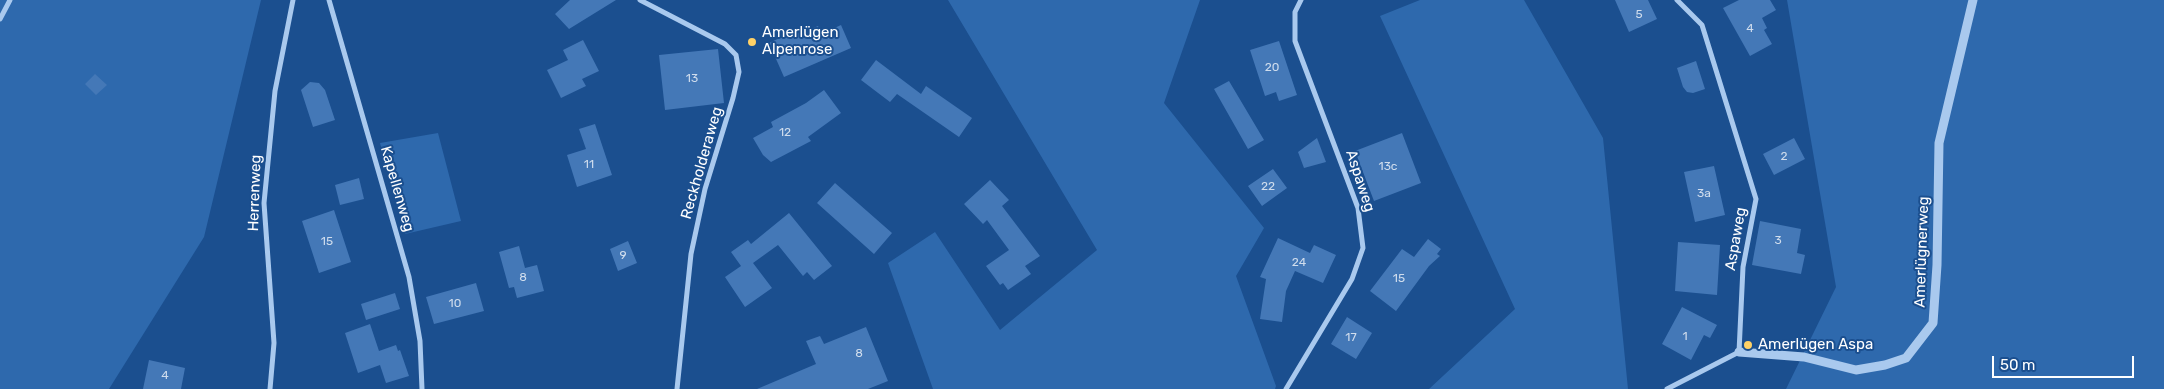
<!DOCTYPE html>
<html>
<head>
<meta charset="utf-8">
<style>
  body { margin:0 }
  #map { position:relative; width:2164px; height:389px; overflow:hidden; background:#1b4f8f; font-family:Rubik,sans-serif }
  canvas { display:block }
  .scale { position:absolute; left:1992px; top:356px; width:142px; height:22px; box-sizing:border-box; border:2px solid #fff; border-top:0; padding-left:6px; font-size:15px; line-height:18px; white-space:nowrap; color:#fff; -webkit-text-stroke:4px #1b4f8f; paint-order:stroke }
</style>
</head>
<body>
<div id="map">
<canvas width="2164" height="389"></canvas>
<div class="scale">50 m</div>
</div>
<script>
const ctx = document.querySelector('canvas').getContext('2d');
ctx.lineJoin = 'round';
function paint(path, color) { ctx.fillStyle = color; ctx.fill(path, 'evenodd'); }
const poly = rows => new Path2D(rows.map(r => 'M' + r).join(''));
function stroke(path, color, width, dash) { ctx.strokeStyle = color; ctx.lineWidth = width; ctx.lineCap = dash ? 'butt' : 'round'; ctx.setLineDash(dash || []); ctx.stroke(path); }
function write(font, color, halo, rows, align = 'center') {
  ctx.font = font + ' Rubik,sans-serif'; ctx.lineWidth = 4; ctx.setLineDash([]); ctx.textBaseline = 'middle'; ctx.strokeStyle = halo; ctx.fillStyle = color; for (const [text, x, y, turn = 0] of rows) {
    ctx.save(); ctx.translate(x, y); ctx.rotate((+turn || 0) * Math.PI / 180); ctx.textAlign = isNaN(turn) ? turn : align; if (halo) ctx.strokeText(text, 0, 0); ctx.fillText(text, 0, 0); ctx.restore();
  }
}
const green = poly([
  [0,0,261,0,204,237,109,389,0,389],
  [948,0,1200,0,1164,103,1264,228,1236,276,1276,386,1275,389,933,389,888,263,935,232,1000,330,1097,250],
  [1420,0,1524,0,1603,138,1628,389,1429,389,1515,309,1380,16],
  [1787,0,2164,0,2164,389,1786,389,1836,287],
  [438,133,461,221,405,234,380,143]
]);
const building = poly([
  [570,0,616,0,569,29,555,14],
  [1615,0,1648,0,1657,19,1629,32],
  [1739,0,1770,0,1776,10,1762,18,1767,28,1764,30,1772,44,1750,56,1723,8],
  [841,25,851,48,784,77,769,43,797,30,799,34,818,26,821,34],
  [583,40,599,71,582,79,586,86,561,98,547,70,568,60,563,50],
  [1279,41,1297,95,1279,101,1276,92,1265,96,1250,50],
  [718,49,724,103,665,110,659,55],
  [876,60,921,94,926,86,972,118,959,137,897,94,890,102,861,80],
  [1696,61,1705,89,1693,93,1687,92,1683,87,1677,68],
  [95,74,107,85,96,95,85,84],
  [1229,81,1264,140,1248,149,1214,89],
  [310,82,319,83,325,90,335,120,313,127,301,90],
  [824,90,841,113,808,137,811,141,771,162,763,155,753,138,773,127,771,122,806,103],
  [595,124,612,175,577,187,567,155,586,149,579,129],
  [1402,133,1421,183,1374,201,1355,151],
  [1317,138,1326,162,1304,168,1298,152],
  [1794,138,1805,159,1774,175,1763,154],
  [1714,166,1725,215,1695,222,1684,172],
  [1273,169,1287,188,1262,206,1248,186],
  [359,178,364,199,340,205,335,185],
  [990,180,1009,200,1002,206,1040,256,1025,266,1031,274,1008,290,1003,283,1000,285,986,266,1009,250,987,220,983,224,964,204],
  [835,183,892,233,874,254,817,203],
  [334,210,351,262,319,273,302,221],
  [789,213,832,266,814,280,807,272,803,276,778,245,753,263,772,288,745,307,725,277,741,266,731,252,748,240,751,244],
  [1760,221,1801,229,1797,253,1805,255,1801,274,1752,265],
  [1278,238,1310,253,1314,245,1336,255,1323,283,1295,271,1286,291,1282,322,1260,319,1266,279,1260,277],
  [1428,239,1441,249,1437,254,1440,256,1429,266,1396,311,1370,291,1402,249,1414,257],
  [628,241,637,263,618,271,610,249],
  [1678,242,1720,245,1717,295,1675,291],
  [519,246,525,268,537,265,544,291,517,298,514,287,509,288,499,252],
  [476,283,484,311,434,324,426,297],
  [395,293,400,309,366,320,361,304],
  [1682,307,1717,325,1710,338,1704,335,1691,360,1662,344],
  [1347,317,1372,333,1356,359,1331,344],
  [370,324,379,351,396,345,398,351,400,350,409,376,386,383,380,365,358,373,345,333],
  [866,327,888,381,868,389,757,389,816,364,806,341,820,336,824,344],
  [149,360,185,368,181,389,143,389]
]);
const minor = poly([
  [329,0,409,277,420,341,422,389],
  [640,0,725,44,736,55,739,72,733,98,705,189,691,254,677,389],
  [0,19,10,0],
  [270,389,274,343,264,203,275,91,293,0],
  [1286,389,1352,279,1363,248,1358,208,1295,41,1295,12,1301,0],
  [1667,389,1739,352,1743,267,1756,199,1702,25,1677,0]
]);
const tertiary = poly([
  [1739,352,1804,357,1856,370,1885,365,1906,358,1933,323,1937,265,1939,143,1973,0]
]);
const markers = [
  [752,42,5,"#ffd166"],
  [1748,345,5,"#ffd166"]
];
const numberNames = [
  ["5",1639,15],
  ["4",1750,29],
  ["20",1272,68],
  ["13",692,79],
  ["12",785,133],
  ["2",1784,157],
  ["11",589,165],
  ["13c",1388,167],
  ["22",1268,187],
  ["3a",1704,194],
  ["3",1778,241],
  ["15",327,242],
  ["9",623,256],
  ["24",1299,263],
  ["8",523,278],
  ["15",1399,279],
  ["10",455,304],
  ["1",1685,337],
  ["17",1351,338],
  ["8",859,354],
  ["4",165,376]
];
const poiNames = [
  ["Amerlügen",762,33],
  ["Alpenrose",762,50],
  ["Amerlügen Aspa",1758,345]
];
const streetNames = [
  ["Reckholderaweg",702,163,-74],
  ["Aspaweg",1360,181,72],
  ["Kapellenweg",397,189,74],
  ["Herrenweg",255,193,-88],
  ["Aspaweg",1736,239,-80],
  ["Amerlügnerweg",1922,252,-88]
];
paint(green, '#2e69ad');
paint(building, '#4478b7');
stroke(minor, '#a9c9ee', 5);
stroke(tertiary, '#a9c9ee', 9);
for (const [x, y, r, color] of markers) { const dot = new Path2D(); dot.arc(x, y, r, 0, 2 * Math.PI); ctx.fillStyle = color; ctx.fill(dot); stroke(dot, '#1b4f8f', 2); }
write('12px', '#d0dded', null, numberNames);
write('15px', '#fff', '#1b4f8f', poiNames, 'left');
write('15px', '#fff', '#1b4f8f', streetNames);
</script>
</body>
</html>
